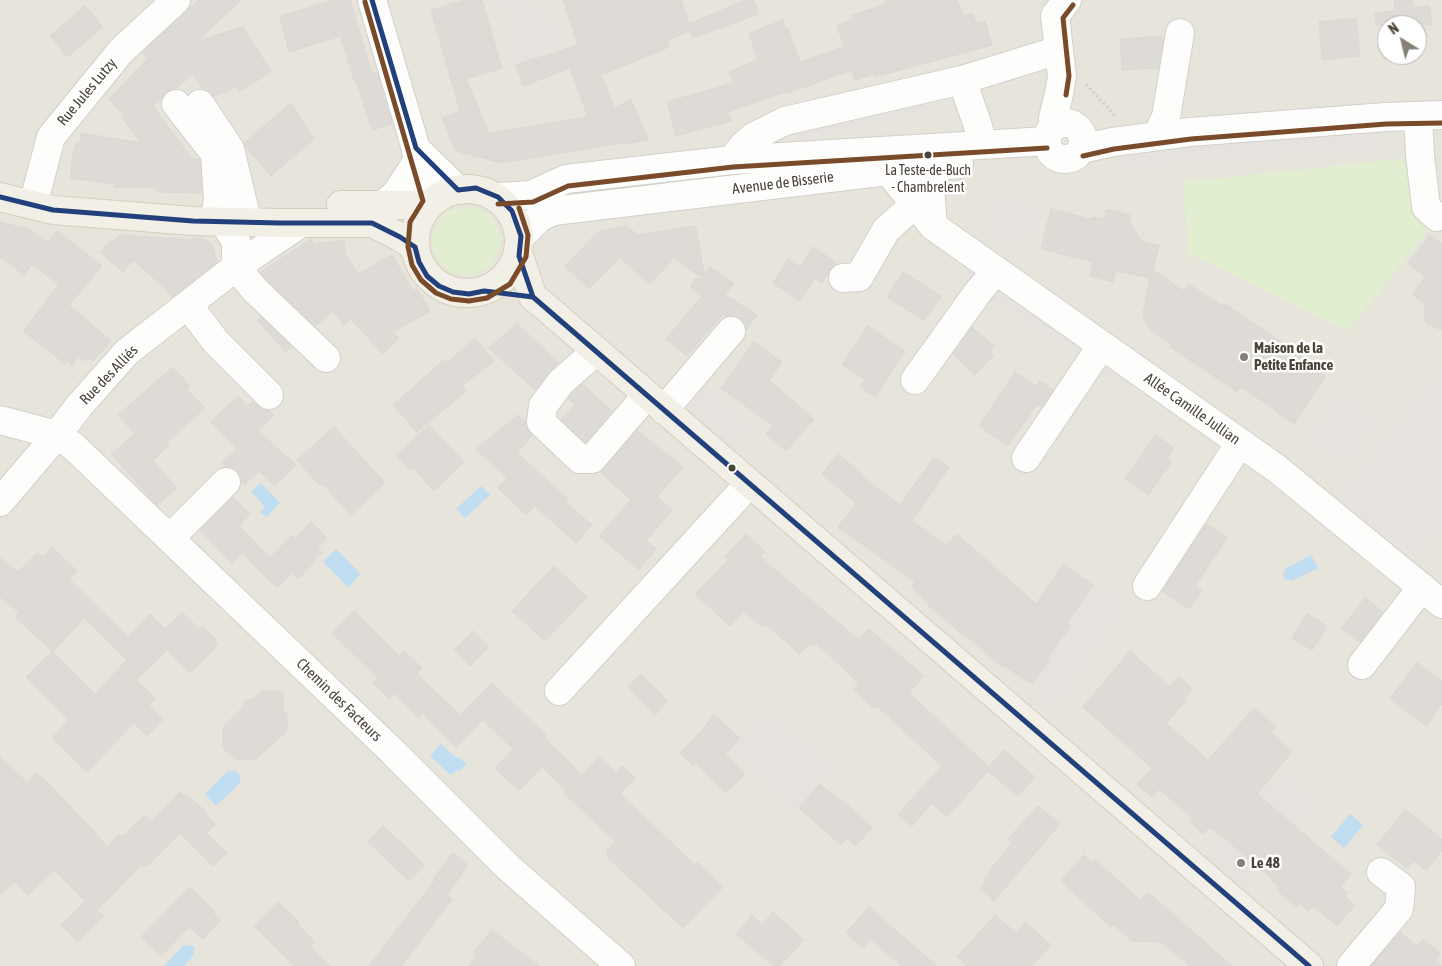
<!DOCTYPE html>
<html>
<head>
<meta charset="utf-8">
<style>
  body { margin:0 }
  #map { position:relative; width:1442px; height:966px; overflow:hidden; background:#f4f2ee; font-family:"Asap Condensed",sans-serif }
  canvas { display:block }
  .north { position:absolute; left:1377px; top:15px; width:50px; height:50px; box-sizing:border-box; background:#fff; border:1px solid #b7b4b0; border-radius:50%; rotate:324deg; font-size:14px; font-weight:700; line-height:20px; text-align:center; color:#4b4439 }
  .north::after { content:''; display:block; margin:auto; width:18px; height:22px; background:#868178; clip-path:polygon(50% 0,100% 100%,50% 72%,0 100%) }
</style>
</head>
<body>
<div id="map">
<canvas width="1442" height="966"></canvas>
<div class="north">N</div>
</div>
<script>
const ctx = document.querySelector('canvas').getContext('2d');
ctx.lineJoin = 'round';
function paint(path, color) { ctx.fillStyle = color; ctx.fill(path, 'evenodd'); }
const poly = rows => new Path2D(rows.map(r => 'M' + r).join(''));
function stroke(path, color, width, dash) { ctx.strokeStyle = color; ctx.lineWidth = width; ctx.lineCap = dash ? 'butt' : 'round'; ctx.setLineDash(dash || []); ctx.stroke(path); }
function write(font, color, halo, rows, align = 'center') {
  ctx.font = font + ' "Asap Condensed",sans-serif'; ctx.lineWidth = 5; ctx.setLineDash([]); ctx.textBaseline = 'middle'; ctx.strokeStyle = halo; ctx.fillStyle = color; for (const [text, x, y, turn = 0] of rows) {
    ctx.save(); ctx.translate(x, y); ctx.rotate((+turn || 0) * Math.PI / 180); ctx.textAlign = isNaN(turn) ? turn : align; if (halo) ctx.strokeText(text, 0, 0); ctx.fillText(text, 0, 0); ctx.restore();
  }
}
const residential = poly([
  [0,0,1442,0,1442,966,0,966],
  [1387,25,1417,25,1417,55,1387,55]
]);
const green = poly([
  [1408,158,1417,220,1428,230,1348,331,1189,254,1183,182],
  '432 241a34 34 0 1 1 68 0a34 34 0 1 1-68 0Z'
]);
const parking = poly([
  [497,0,536,0,540,5,551,8,559,25,566,45,516,65],
  [934,87,929,110,804,142,795,141,809,115],
  [1386,117,1376,152,1114,170,1113,142],
  [996,192,1043,209,1033,243,1022,239,1016,252,984,230,984,206,991,196],
  [977,257,1148,378,1123,390,963,282],
  [1442,364,1442,527,1418,558,1335,497],
  [706,387,753,424,724,461,679,423],
  [1340,389,1383,419,1349,469,1305,439],
  [1093,585,1124,596,1132,601,1054,716,1028,697],
  [768,707,835,768,795,813,727,752],
  [1281,771,1293,777,1322,803,1299,830,1258,795],
  [1222,837,1263,871,1236,903,1195,868]
]);
const water = poly([
  [261,483,280,503,266,517,260,512,265,507,251,492],
  [481,486,490,495,465,518,456,509],
  [336,549,361,574,348,587,323,562],
  [1311,555,1318,568,1291,581,1290,580,1285,580,1283,574,1285,571,1285,569],
  [441,744,456,758,458,757,467,764,459,771,457,770,451,775,430,756],
  [234,769,241,776,239,779,241,782,216,806,205,794,229,770,231,772],
  [1350,814,1363,825,1344,848,1331,837],
  [184,945,193,946,195,949,193,953,194,955,184,966,164,966]
]);
const building = poly([
  [199,0,241,0,199,40,243,27,271,72,239,92,235,86,224,93,223,92,214,97,207,90,203,89,193,74,175,89,166,92,161,99,153,106,192,159,200,160,202,193,156,192,156,188,114,187,114,184,70,178,72,163,71,162,76,143,80,144,81,133,142,143,122,118,125,116,109,99,148,59,142,53,199,0],
  [334,0,350,0,372,73,377,72,392,124,372,130,356,80,354,81,341,36,289,52,280,16,334,0],
  [465,0,482,0,502,68,466,79,489,133,588,117,570,68,523,86,516,65,578,45,563,0,681,0,689,24,745,0,754,0,759,14,693,38,690,31,667,40,669,47,601,75,614,108,631,100,648,139,629,144,628,142,501,163,456,151,442,118,460,111,431,10,465,0],
  [885,0,957,0,963,16,973,14,976,23,985,21,992,45,875,77,874,74,855,80,852,70,788,93,788,91,728,112,731,121,676,136,667,102,733,83,729,72,758,60,749,33,783,20,785,29,788,28,800,62,844,47,837,25,853,19,852,15,886,4,885,0],
  [1394,0,1412,0,1413,8,1429,6,1432,25,1376,25,1375,13,1395,11,1394,0],
  [85,6,103,27,67,57,50,36,85,6],
  [1356,18,1360,56,1322,60,1319,22,1356,18],
  [1162,36,1163,42,1158,68,1122,70,1120,39,1162,36],
  [291,103,314,139,271,176,245,146,244,143,291,103],
  [1051,209,1090,219,1094,217,1104,219,1107,209,1130,215,1129,220,1141,241,1159,246,1153,270,1184,291,1189,284,1222,306,1224,303,1311,362,1309,365,1326,376,1294,424,1276,412,1277,411,1241,387,1237,392,1169,346,1171,344,1151,330,1144,320,1143,313,1150,278,1116,271,1113,282,1090,276,1093,262,1041,249,1051,209],
  [0,222,31,230,48,243,57,231,102,266,69,305,111,341,93,361,88,358,86,361,78,357,72,366,67,361,65,364,23,331,59,285,32,264,24,275,0,257,0,222],
  [626,226,638,235,696,226,704,275,710,267,734,283,725,295,757,315,746,330,745,325,741,319,734,316,727,316,723,314,687,356,666,339,702,296,690,287,696,278,700,280,702,278,674,258,650,284,620,258,589,289,565,266,598,232,626,226],
  [120,235,193,240,193,237,208,241,213,247,217,262,172,297,165,288,133,260,123,272,100,252,110,241,112,242,120,235],
  [1430,235,1442,244,1442,330,1427,324,1424,319,1425,304,1412,294,1425,277,1408,263,1430,235],
  [311,239,314,244,344,240,346,255,358,274,392,255,413,291,417,289,430,311,393,332,399,338,383,354,351,319,344,325,333,311,315,326,266,279,260,272,311,239],
  [813,247,836,262,829,271,822,283,815,278,800,301,773,283,788,259,800,267,813,247],
  [903,272,941,296,924,321,887,297,903,272],
  [261,317,292,347,286,352,257,320,261,317],
  [517,324,559,363,549,372,535,390,489,348,517,324],
  [868,326,905,351,875,397,860,387,865,380,842,365,868,326],
  [972,327,994,346,990,352,994,355,975,375,953,354,972,327],
  [475,338,494,361,462,386,466,391,417,432,393,405,445,359,448,362,475,338],
  [754,342,782,362,769,380,814,419,786,451,766,434,773,426,721,388,754,342],
  [173,367,190,386,186,389,205,408,167,442,169,445,153,461,177,488,157,505,111,454,135,434,118,415,173,367],
  [1015,372,1036,386,1040,381,1053,390,1042,407,1037,404,1008,446,979,426,1015,372],
  [582,384,612,411,585,443,561,420,575,405,568,398,582,384],
  [238,396,247,406,253,401,258,406,264,410,269,410,274,415,258,431,296,465,275,486,259,471,244,485,241,482,241,478,237,471,230,467,226,467,222,463,237,449,211,422,238,396],
  [518,415,526,422,526,428,532,435,517,453,568,499,565,502,592,525,576,543,535,506,526,515,498,488,507,478,476,449,518,415],
  [429,425,464,462,434,491,413,468,410,470,396,456,429,425],
  [334,427,385,483,351,515,323,484,320,486,297,460,334,427],
  [637,430,683,467,657,497,672,510,646,541,656,549,639,570,599,536,631,500,600,472,637,430],
  [1156,435,1174,448,1167,459,1172,462,1148,495,1125,478,1156,435],
  [838,454,862,474,861,476,900,505,934,457,949,468,912,521,946,545,957,534,1036,604,1063,564,1093,585,1066,624,1070,626,1047,659,1049,661,1032,684,1003,665,1002,667,967,636,966,637,928,605,929,604,911,587,915,582,838,527,856,503,822,474,838,454],
  [233,497,250,514,239,526,270,558,292,535,295,539,311,522,327,538,317,547,322,552,314,559,316,560,298,579,292,573,277,588,242,553,232,563,200,530,233,497],
  [1206,524,1227,538,1195,586,1202,591,1189,609,1162,591,1206,524],
  [746,534,765,552,760,557,859,640,869,629,924,676,909,693,989,767,1004,750,1035,777,1018,796,988,771,947,817,932,803,912,826,898,814,942,766,877,706,874,709,853,689,859,683,816,643,814,646,810,643,800,654,765,624,762,627,744,612,730,626,695,594,728,560,724,557,746,534],
  [52,547,77,571,69,579,128,637,150,614,165,629,182,612,199,629,203,626,216,640,215,641,218,645,190,673,167,650,136,680,156,699,149,705,163,719,147,736,134,723,87,772,52,738,69,720,26,677,52,651,95,694,127,660,84,618,53,652,15,617,20,613,0,597,0,558,18,572,37,553,43,557,52,547],
  [554,566,587,597,545,641,512,611,554,566],
  [1365,598,1383,612,1360,642,1341,629,1365,598],
  [354,611,399,656,404,651,422,668,417,674,460,715,492,683,547,736,544,738,582,775,599,757,616,773,622,766,635,778,620,794,695,865,697,862,723,887,683,928,607,857,607,850,615,841,564,793,566,790,542,767,519,791,495,768,513,749,483,720,456,747,423,714,419,718,394,693,389,699,373,683,378,678,332,633,354,611],
  [1307,614,1327,626,1320,639,1312,650,1292,638,1307,614],
  [473,631,489,647,470,666,454,650,473,631],
  [1130,651,1170,687,1179,676,1193,689,1184,699,1186,701,1166,723,1208,760,1254,708,1276,727,1271,733,1292,752,1257,794,1351,874,1340,887,1348,893,1345,897,1355,905,1337,926,1313,906,1308,911,1299,903,1296,907,1277,890,1280,887,1272,881,1273,880,1228,841,1209,827,1203,834,1190,822,1193,818,1159,789,1152,797,1137,784,1152,768,1083,707,1130,651],
  [1417,662,1442,681,1442,704,1426,726,1390,699,1417,662],
  [640,674,668,701,655,715,628,687,640,674],
  [263,691,283,691,283,713,287,713,287,731,255,760,235,759,223,748,223,727,244,706,244,701,252,700,263,691],
  [714,715,740,738,725,754,745,774,725,793,696,763,693,766,680,753,703,729,714,715],
  [0,757,27,782,36,773,46,781,94,831,107,847,119,834,122,837,145,815,151,821,180,792,198,804,207,813,207,816,216,824,207,833,227,853,213,866,180,833,146,867,141,865,97,910,104,916,78,942,61,925,85,901,54,870,28,895,15,882,0,894,0,757],
  [820,784,841,801,842,800,872,827,856,846,847,838,841,845,799,808,820,784],
  [1038,806,1060,824,994,901,980,888,986,882,984,880,990,874,988,872,1012,843,1008,839,1038,806],
  [1405,809,1442,839,1442,850,1426,871,1414,861,1407,868,1377,845,1405,809],
  [383,826,425,865,409,881,368,842,383,826],
  [453,853,468,865,447,895,452,899,402,966,369,966,435,880,433,879,453,853],
  [1084,855,1092,862,1094,859,1140,900,1148,892,1232,966,1189,966,1162,942,1132,941,1113,924,1111,927,1065,885,1066,885,1061,880,1084,855],
  [190,887,214,911,213,913,221,920,203,939,189,927,161,956,141,937,190,887],
  [278,902,299,922,297,924,315,942,310,946,330,966,294,966,254,926,278,902],
  [869,907,937,966,901,966,871,939,863,948,846,933,869,907],
  [773,912,804,940,780,966,774,966,736,934,752,915,762,925,773,912],
  [995,915,1016,933,1025,922,1051,945,1032,966,967,966,957,957,995,915],
  [492,930,516,948,539,966,469,966,477,955,474,952,492,930],
  [1400,932,1417,946,1423,939,1441,954,1435,961,1441,966,1371,966,1400,932]
]);
const path = poly([
  [1086,84,1115,116]
]);
const minor = poly([
  [372,0,414,142,418,160,431,202],
  [962,80,977,123,983,144],
  [176,104,215,154,218,200,215,217],
  [200,104,230,149,245,212],
  [1418,116,1420,155,1426,207,1437,217],
  '1047 141a18 18 0 1 1 36 0a18 18 0 1 1-36 0Z',
  [1054,127,1053,118,1059,94,1062,76,1055,16,1067,0],
  [1157,135,1166,117,1180,33],
  [1081,149,1113,142,1190,132,1386,117,1442,115],
  [417,150,458,190],
  [732,160,743,146,753,137,785,121,962,80,1059,50],
  [888,171,933,226,1276,468,1442,604],
  [498,197,531,195,566,179,732,160,1047,141],
  [33,205,51,137,121,51,176,0],
  [383,205,396,194,418,160],
  [223,221,236,241,236,267],
  [933,226,930,187,939,165],
  [521,236,539,218,553,211,888,171,959,164],
  [236,267,255,290,326,358],
  [843,278,859,277,886,230,915,204],
  [188,305,216,342,269,395],
  [596,351,561,382,543,406,541,422,580,459,592,459,647,395],
  [915,380,978,292,996,271],
  [664,410,731,331],
  [0,420,57,435,73,446,393,752,509,868,621,966],
  [1026,458,1102,345],
  [0,502,57,435,79,406,127,352,236,267,301,223],
  [170,538,226,482],
  [1147,586,1240,443],
  [1362,665,1422,587],
  [559,691,749,484],
  [1351,966,1399,909,1401,887,1381,872]
]);
const major = poly([
  '415 241a52 52 0 1 1 104 0a52 52 0 1 1-104 0Z',
  [0,197,53,210,193,221,280,223,372,223,400,237,415,247],
  [341,205,429,205],
  [519,256,533,297,542,304,1309,966]
]);
const bus1 = poly([
  [372,0,416,148,458,190,476,188,498,197,512,211,521,236,519,256,533,297,563,323],
  [0,197,53,210,193,221,280,223,372,223,400,237,415,247,419,262,427,276,439,286,453,292,469,294,484,291,533,297,1309,966]
]);
const bus2 = poly([
  [365,2,423,201,410,222,408,247,412,265,421,280,436,293,451,299,469,301,487,298,510,284,526,257,528,235,519,208],
  [1066,95,1069,76,1063,18,1073,5],
  [1083,156,1114,149,1191,139,1386,124,1442,123],
  [498,204,533,202,568,186,733,167,1047,148]
]);
const markers = [
  [928,155,4.5,"#4b4439"],
  [1244,357,5,"#868178"],
  [732,468,4.5,"#4b4439"],
  [1241,863,5,"#868178"]
];
const busNames = [
  ["La Teste-de-Buch",928,171],
  ["- Chambrelent",928,188]
];
const streetNames = [
  ["Rue Jules Lutzy",87,92,-50],
  ["Avenue de Bisserie",783,183,-7],
  ["Rue des Alliés",109,375,-46],
  ["Allée Camille Jullian",1192,409,35],
  ["Chemin des Facteurs",339,700,44]
];
const poiNames = [
  ["Maison de la",1254,348],
  ["Petite Enfance",1254,365],
  ["Le 48",1251,863]
];
paint(residential, '#e7e4dc');
paint(green, '#e1eecf');
paint(parking, '#e6e3df');
paint(water, '#c0ddf1');
paint(building, '#dedbd6');
stroke(building, '#dcd9d4', 1);
stroke(minor, '#d2d0cb', 30);
stroke(major, '#d6cebb', 30);
stroke(path, '#d3d2cc', 3, [2.5, 2.5]);
stroke(minor, '#fdfdfc', 28);
stroke(major, '#f2efe6', 28);
stroke(bus1, '#22407c', 5);
stroke(bus2, '#7a4b2a', 5);
for (const [x, y, r, color] of markers) { const dot = new Path2D(); dot.arc(x, y, r, 0, 2 * Math.PI); ctx.fillStyle = color; ctx.fill(dot); stroke(dot, '#fff', 2); }
write('14px', '#4b4439', '#fff', busNames);
write('15px', '#4b4439', '#fff', streetNames);
write('bold 15px', '#4b4439', '#fff', poiNames, 'left');
</script>
</body>
</html>
